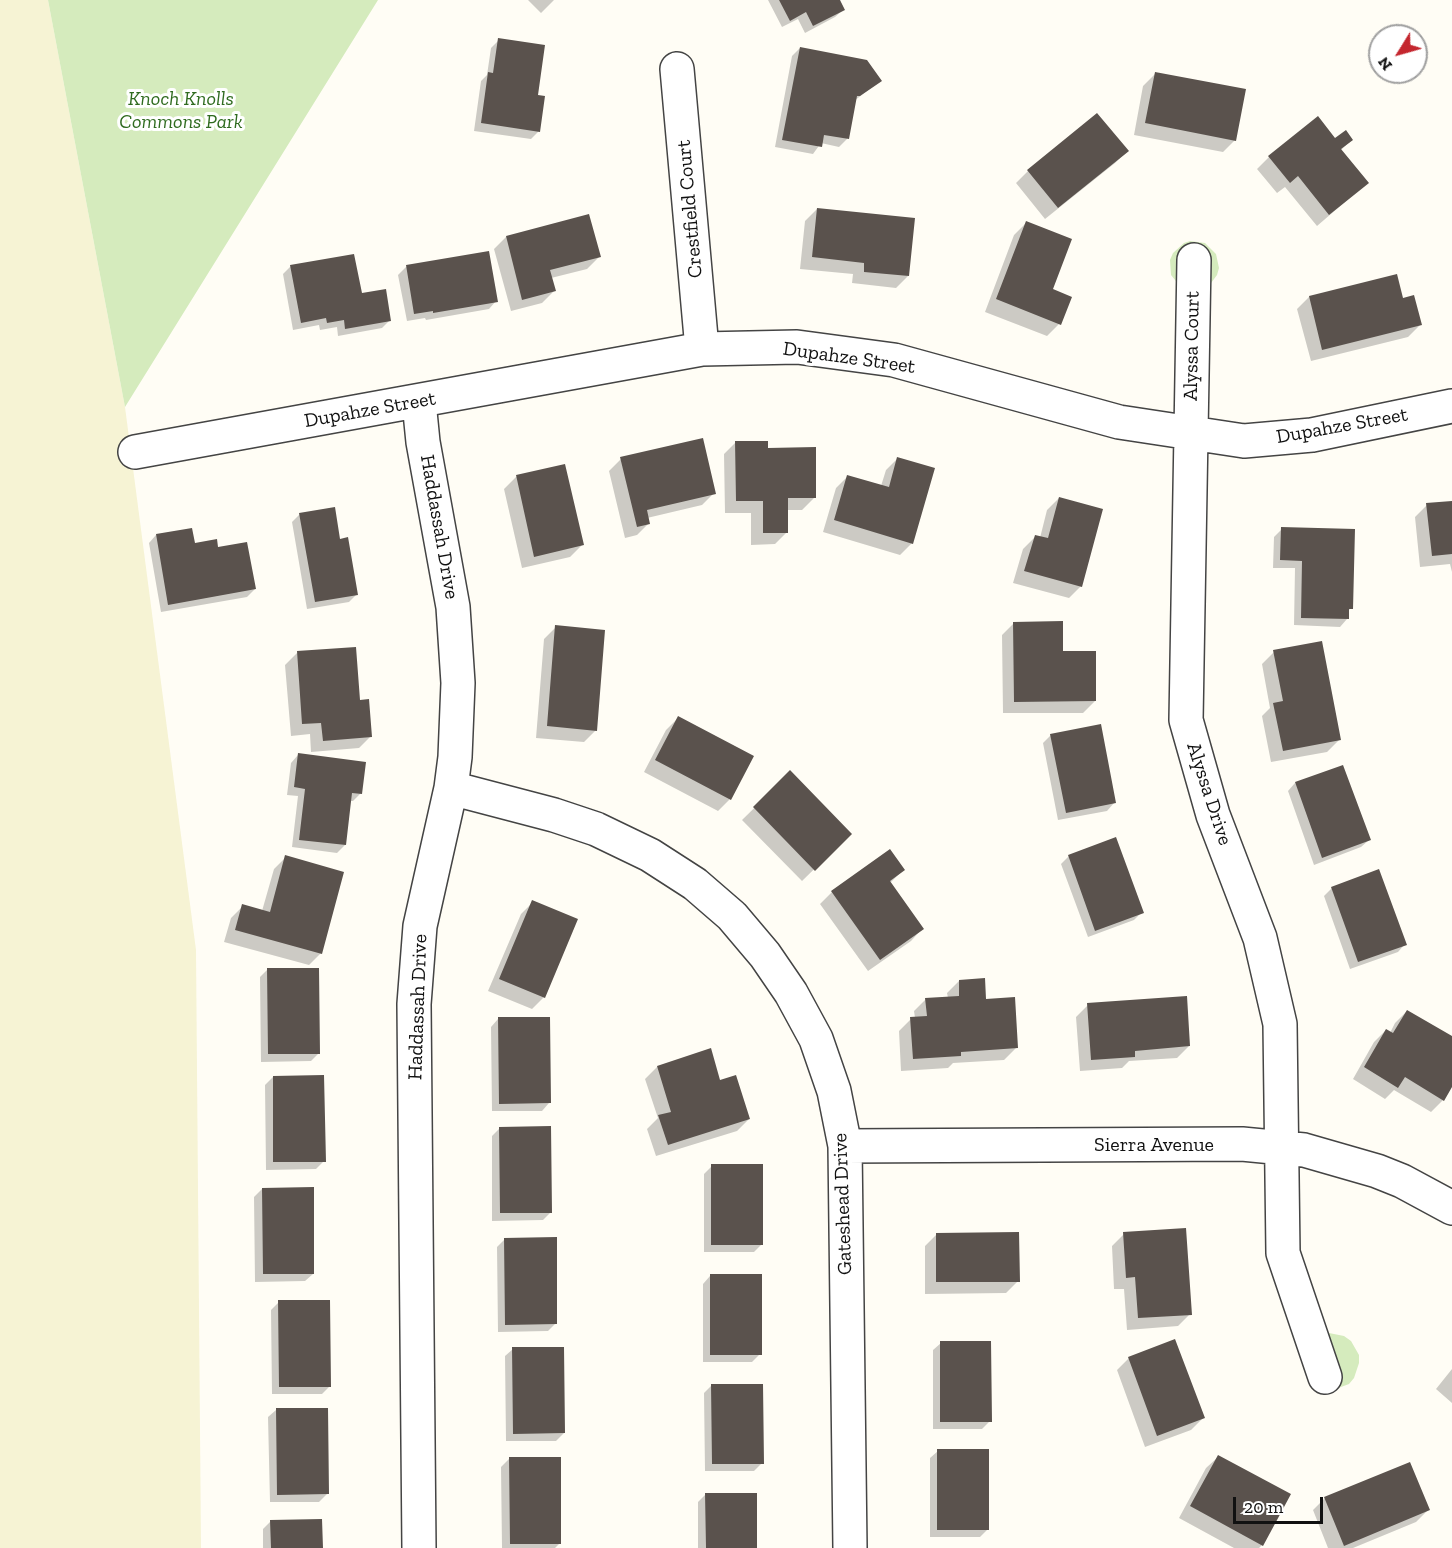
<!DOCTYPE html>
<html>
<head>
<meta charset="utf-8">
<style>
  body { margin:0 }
  #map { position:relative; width:1452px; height:1548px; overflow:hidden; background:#fffdf5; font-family:"Zilla Slab",serif }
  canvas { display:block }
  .north { position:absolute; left:1368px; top:24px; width:60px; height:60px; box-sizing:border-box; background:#fff; border:2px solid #a0a0a0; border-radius:50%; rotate:233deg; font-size:16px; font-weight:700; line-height:24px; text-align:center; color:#111 }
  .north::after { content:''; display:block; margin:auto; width:21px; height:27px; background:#c4262e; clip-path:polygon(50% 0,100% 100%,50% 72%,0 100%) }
  .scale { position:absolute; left:1233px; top:1497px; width:90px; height:27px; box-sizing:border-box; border:3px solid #111; border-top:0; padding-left:8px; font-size:18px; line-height:21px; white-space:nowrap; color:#111; -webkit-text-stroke:4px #fff; paint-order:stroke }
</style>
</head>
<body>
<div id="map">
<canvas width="1452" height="1548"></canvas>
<div class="north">N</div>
<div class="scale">20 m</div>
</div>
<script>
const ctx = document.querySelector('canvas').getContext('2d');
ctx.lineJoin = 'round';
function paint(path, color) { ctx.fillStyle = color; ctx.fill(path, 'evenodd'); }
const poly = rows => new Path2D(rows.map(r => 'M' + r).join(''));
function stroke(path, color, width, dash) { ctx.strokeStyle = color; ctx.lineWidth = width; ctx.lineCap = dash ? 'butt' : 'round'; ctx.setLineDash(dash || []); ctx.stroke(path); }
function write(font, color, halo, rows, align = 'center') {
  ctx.font = font + ' "Zilla Slab",serif'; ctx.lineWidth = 6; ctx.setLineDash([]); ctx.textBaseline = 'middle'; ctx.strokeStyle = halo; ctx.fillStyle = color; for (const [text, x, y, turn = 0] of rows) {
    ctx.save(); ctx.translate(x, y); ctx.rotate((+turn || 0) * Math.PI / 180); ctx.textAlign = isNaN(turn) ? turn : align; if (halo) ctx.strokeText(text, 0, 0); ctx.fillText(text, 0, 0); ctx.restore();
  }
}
const farmland = poly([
  [0,0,48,0,125,407,196,950,201,1548,0,1548]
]);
const green = poly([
  [48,0,378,0,125,407],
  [1190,241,1205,243,1216,254,1219,268,1217,275,1208,287,1180,286,1171,275,1170,260,1173,253,1184,243],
  [1329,1333,1344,1336,1351,1341,1359,1355,1359,1363,1354,1378,1349,1384,1333,1390,1311,1382,1303,1368,1303,1360,1321,1335]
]);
const shadow = poly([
  [528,0,554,0,541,13],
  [768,0,838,0,843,10,835,17,805,33,798,19,782,27],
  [499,40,539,131,531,139,474,131,481,81,487,75,491,48],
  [800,48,880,81,854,101,847,139,839,147,821,143,813,154,775,147,792,56],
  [1155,74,1235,140,1223,152,1134,135,1143,86],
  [1097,115,1127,151,1115,163,1045,219,1016,183,1028,171],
  [1335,140,1351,140,1341,150,1367,183,1317,226,1285,187,1277,193,1257,169,1269,157],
  [817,209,908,276,896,288,852,283,853,274,800,269,805,221],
  [588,216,599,257,587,269,551,278,554,291,542,303,511,311,494,249,506,237],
  [1026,223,1051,290,1059,324,1047,336,985,312,1014,235],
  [488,253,496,301,489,309,426,320,425,318,407,321,398,275,406,267],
  [291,266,360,295,390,320,382,328,338,336,337,327,320,330,319,325,293,330,283,274],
  [1309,297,1402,300,1420,325,1408,337,1311,361,1297,309],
  [736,442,766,449,814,498,802,510,786,510,787,532,775,544,751,545,751,513,725,513,724,454],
  [898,458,912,543,900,555,823,532,836,488,848,476,881,486,886,470],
  [621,459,714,493,702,505,647,518,649,523,637,535,625,538,609,471],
  [564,466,582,545,570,557,522,568,504,489,516,477],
  [1059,498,1081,586,1069,598,1013,583,1023,549,1035,537,1040,538,1047,510],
  [1452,503,1452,572,1450,564,1420,567,1415,517,1427,505],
  [300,514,339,540,357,594,349,602,307,609,292,522],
  [1282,529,1351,608,1347,612,1347,619,1340,627,1294,625,1295,568,1273,568,1274,537],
  [156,535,217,549,255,589,247,597,161,612,149,543],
  [1014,623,1062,652,1095,701,1083,713,1003,713,1002,635],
  [556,627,596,730,584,742,536,738,544,639],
  [1274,652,1339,740,1327,752,1271,762,1262,716,1270,708,1262,664],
  [297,653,359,702,371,736,359,748,311,752,310,734,291,736,285,665],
  [678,718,730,799,718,811,644,772,666,730],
  [1051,735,1114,803,1107,811,1058,820,1043,743],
  [298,755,361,793,353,801,350,801,345,845,337,853,292,847,298,796,287,795,291,763],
  [790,773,850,834,802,881,742,820],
  [1295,783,1369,840,1361,847,1314,865,1288,791],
  [889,851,903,870,890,883,922,929,911,941,868,971,820,904,832,892],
  [1069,856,1142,912,1134,920,1088,937,1061,864],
  [286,857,321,953,309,965,224,942,231,918,243,906,262,911,274,869],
  [1332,888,1405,944,1398,952,1350,969,1324,896],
  [533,902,544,997,532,1009,488,991,521,914],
  [268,969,319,1053,311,1061,261,1062,260,977],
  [959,981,985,1001,1016,1048,1004,1060,953,1063,948,1068,901,1071,899,1031,911,1019,915,1018,914,1011,926,999,948,998,947,993],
  [1088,1005,1189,1046,1177,1058,1129,1061,1122,1068,1080,1071,1076,1017],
  [1407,1011,1452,1038,1452,1084,1443,1100,1431,1112,1394,1090,1385,1099,1353,1079,1374,1042,1386,1030,1390,1033,1395,1023],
  [498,1019,549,1103,542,1111,492,1111,491,1027],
  [657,1067,719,1082,749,1119,737,1131,656,1156,647,1129,658,1118,645,1079],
  [273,1077,324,1161,316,1169,266,1170,265,1085],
  [500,1128,551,1212,543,1220,492,1221,492,1136],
  [712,1166,762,1244,754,1252,704,1252,704,1174],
  [262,1189,313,1274,305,1281,255,1282,254,1197],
  [937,1234,1018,1281,1006,1293,925,1294,925,1246],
  [1124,1234,1190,1314,1178,1326,1127,1330,1124,1289,1114,1289,1112,1246],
  [505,1239,556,1323,548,1331,498,1332,497,1247],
  [710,1276,760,1354,752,1362,703,1362,703,1284],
  [279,1302,330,1386,322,1394,272,1394,271,1310],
  [941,1343,990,1421,982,1429,933,1429,933,1350],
  [513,1349,564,1433,556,1441,506,1441,505,1356],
  [1129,1358,1203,1418,1191,1430,1145,1447,1117,1370],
  [1452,1369,1452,1403,1436,1389],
  [712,1385,762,1463,754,1471,705,1471,704,1393],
  [276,1410,327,1494,319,1502,270,1502,268,1417],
  [938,1451,988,1529,980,1537,930,1537,930,1458],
  [1218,1457,1262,1545,1259,1548,1234,1548,1179,1518,1206,1468],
  [509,1459,560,1543,555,1548,502,1548,501,1467],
  [706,1494,756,1548,698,1548,698,1502],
  [1325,1498,1428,1510,1416,1522,1353,1548,1328,1548,1313,1510],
  [271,1521,321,1548,263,1548,263,1529]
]);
const building = poly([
  [779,0,840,0,845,10,813,26,806,12,790,21],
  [498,38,545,45,538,95,545,96,540,132,481,123,488,72,493,73],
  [800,47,867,60,882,81,860,96,857,96,849,139,824,135,822,147,782,140],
  [1155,72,1246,89,1236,141,1145,123],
  [1097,113,1129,151,1058,208,1027,170],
  [1318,116,1335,138,1346,130,1353,140,1341,149,1369,183,1329,215,1298,176,1290,183,1268,156],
  [817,208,915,218,909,276,864,272,864,263,812,257],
  [589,214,601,257,550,270,556,291,522,300,506,236],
  [1026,221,1072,239,1053,289,1072,297,1061,325,996,299],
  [489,251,498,302,433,313,433,311,414,314,406,265],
  [354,254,362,293,386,289,391,321,345,329,344,320,327,323,326,318,301,323,290,265],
  [1397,274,1403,298,1414,295,1422,325,1322,350,1309,296],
  [703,438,716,494,647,510,650,524,637,527,620,457],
  [735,441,768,441,768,448,816,447,816,498,788,498,788,533,763,533,763,501,736,501],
  [897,457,935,468,913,544,834,520,847,475,889,487],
  [565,464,584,545,534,557,516,475],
  [1059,497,1103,509,1082,587,1024,571,1035,535,1048,538],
  [1452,501,1452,554,1432,556,1426,503],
  [335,507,340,539,348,537,358,595,315,602,299,513],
  [1281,527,1355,529,1353,609,1349,609,1349,619,1301,618,1302,561,1280,560],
  [192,528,195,543,217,539,218,547,247,542,256,589,168,605,156,534],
  [1063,621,1063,651,1096,651,1096,701,1014,702,1013,622],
  [555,625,605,630,597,731,547,726],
  [1322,641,1341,740,1283,751,1273,703,1283,701,1273,650],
  [356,647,360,700,369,699,372,737,323,741,321,723,302,724,297,651],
  [678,716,754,756,731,800,655,760],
  [1101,724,1116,803,1066,813,1050,734],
  [298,753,366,762,362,794,352,793,346,845,299,840,305,789,294,787],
  [1343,765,1371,840,1322,858,1295,782],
  [790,770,852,834,815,871,753,807],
  [1116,837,1144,913,1095,931,1068,855],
  [890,849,905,870,890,881,924,929,880,960,831,891],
  [285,855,344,872,322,954,235,930,242,904,270,912],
  [1379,869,1407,945,1358,962,1331,887],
  [532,900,578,919,545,998,499,979],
  [267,968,319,968,320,1054,268,1054],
  [985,978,986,999,1015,997,1018,1048,961,1052,961,1056,913,1059,910,1017,927,1016,925,998,959,996,959,980],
  [1187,996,1190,1046,1135,1051,1135,1057,1091,1060,1087,1003],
  [1407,1010,1452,1036,1452,1087,1444,1101,1405,1077,1398,1088,1364,1067,1386,1029,1393,1033],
  [498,1017,550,1017,551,1103,499,1104],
  [711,1048,720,1080,736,1075,750,1119,668,1145,658,1115,671,1112,657,1066],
  [324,1075,326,1162,273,1162,273,1076],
  [551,1126,552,1213,500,1213,499,1127],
  [711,1164,763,1164,763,1245,711,1245],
  [314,1187,314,1274,263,1274,262,1188],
  [1186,1228,1192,1315,1138,1318,1135,1277,1126,1278,1123,1232],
  [1019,1232,1020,1282,936,1282,936,1233],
  [557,1237,557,1324,505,1325,504,1238],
  [710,1274,762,1274,762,1355,710,1355],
  [278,1300,330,1300,331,1387,279,1387],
  [1175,1339,1205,1418,1157,1436,1128,1357],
  [940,1341,991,1341,992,1422,940,1422],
  [512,1347,564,1347,565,1433,513,1434],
  [711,1384,763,1384,764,1464,712,1464],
  [276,1408,328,1408,329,1494,277,1495],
  [937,1449,989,1449,989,1530,937,1530],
  [1218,1455,1291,1494,1263,1546,1190,1506],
  [509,1457,561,1457,561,1544,510,1544],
  [1410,1462,1430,1510,1344,1546,1324,1497],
  [705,1493,757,1493,757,1548,706,1548],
  [322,1519,323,1548,271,1548,270,1520]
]);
const street = poly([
  [677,69,702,349],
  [1194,260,1186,720,1213,815,1260,938,1280,1024,1283,1253,1325,1377],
  [419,402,423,442,453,607,458,683,455,757,451,788,420,926,414,1004,419,1548],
  [135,452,702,349,797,347,894,360,1119,422,1244,441,1312,435,1452,406],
  [451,788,554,815,596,829,650,855,695,884,732,916,765,955,791,993,816,1039,834,1091,845,1146,850,1548],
  [845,1146,1242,1144,1304,1150,1377,1171,1402,1181,1452,1208]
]);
const parkNames = [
  ["Knoch Knolls",181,99],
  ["Commons Park",181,122]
];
const streetNames = [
  ["Crestfield Court",690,209,-95],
  ["Alyssa Court",1192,346,-89],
  ["Dupahze Street",849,358,8],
  ["Dupahze Street",370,410,-10],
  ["Dupahze Street",1342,426,-10],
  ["Haddassah Drive",439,527,80],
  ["Alyssa Drive",1209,794,72],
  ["Haddassah Drive",418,1007,-88],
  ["Sierra Avenue",1154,1145],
  ["Gateshead Drive",843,1204,-92]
];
paint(farmland, '#f6f3d4');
paint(green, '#d5ebbd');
paint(shadow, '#0003');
paint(building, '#5a524d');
stroke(street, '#444', 36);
stroke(street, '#fff', 33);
write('italic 20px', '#2f6b1f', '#fff', parkNames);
write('20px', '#111', '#fff', streetNames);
</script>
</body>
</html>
